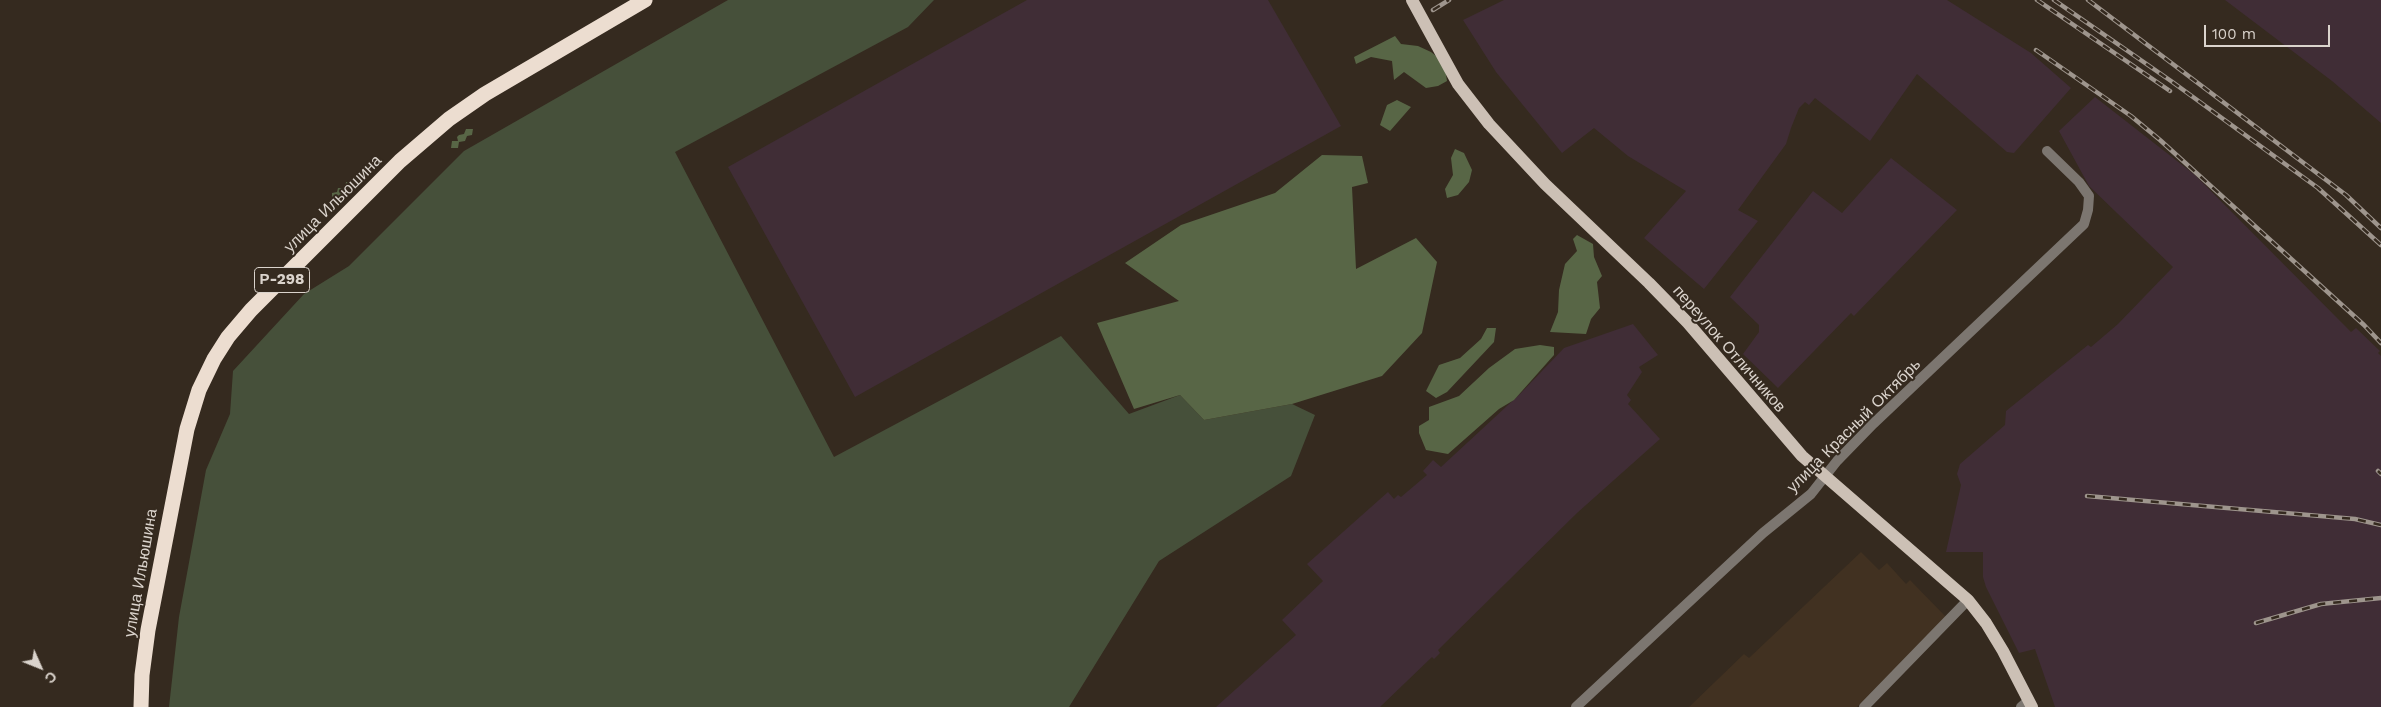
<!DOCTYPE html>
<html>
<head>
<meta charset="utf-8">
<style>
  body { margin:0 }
  #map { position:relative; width:2381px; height:707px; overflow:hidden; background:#352a1f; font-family:"Work Sans",sans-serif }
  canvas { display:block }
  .north { position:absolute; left:15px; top:642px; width:50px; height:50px; -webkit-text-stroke:4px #352a1f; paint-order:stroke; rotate:134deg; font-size:14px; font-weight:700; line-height:20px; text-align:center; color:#dad3cc }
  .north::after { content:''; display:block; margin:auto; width:18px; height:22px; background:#dad3cc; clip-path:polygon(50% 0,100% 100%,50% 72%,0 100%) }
  .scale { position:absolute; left:2204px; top:25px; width:126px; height:22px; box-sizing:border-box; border:2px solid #dad3cc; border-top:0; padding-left:6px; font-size:15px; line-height:18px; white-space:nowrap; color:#dad3cc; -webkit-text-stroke:4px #352a1f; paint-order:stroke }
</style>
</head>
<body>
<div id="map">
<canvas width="2381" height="707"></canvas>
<div class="north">С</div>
<div class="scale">100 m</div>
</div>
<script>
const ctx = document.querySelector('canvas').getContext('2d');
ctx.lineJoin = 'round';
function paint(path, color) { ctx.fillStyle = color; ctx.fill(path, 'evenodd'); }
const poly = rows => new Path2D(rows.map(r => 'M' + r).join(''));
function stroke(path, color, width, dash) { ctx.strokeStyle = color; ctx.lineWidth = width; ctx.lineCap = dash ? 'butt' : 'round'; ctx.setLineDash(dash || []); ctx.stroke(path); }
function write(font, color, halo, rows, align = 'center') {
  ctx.font = font + ' "Work Sans",sans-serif'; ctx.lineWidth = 4; ctx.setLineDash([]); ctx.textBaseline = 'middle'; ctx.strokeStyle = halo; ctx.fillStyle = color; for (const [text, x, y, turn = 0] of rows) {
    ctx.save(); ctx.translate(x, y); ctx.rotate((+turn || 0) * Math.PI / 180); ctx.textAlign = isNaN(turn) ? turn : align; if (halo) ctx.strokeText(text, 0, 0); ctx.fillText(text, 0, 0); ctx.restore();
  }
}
const industrial = poly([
  [1027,0,1268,0,1341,126,855,397,728,167],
  [1504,0,1947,0,2031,53,2071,88,2014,153,2007,152,1917,74,1870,141,1815,98,1809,105,1805,102,1799,108,1791,128,1786,144,1738,210,1758,221,1704,289,1644,238,1686,191,1628,156,1594,128,1562,153,1496,72,1463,20],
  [2225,0,2381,0,2381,123,2332,81],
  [2095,97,2195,175,2351,332,2356,328,2380,351,2378,353,2381,356,2381,707,2055,707,2035,649,2019,653,1986,587,1983,577,1983,552,1946,552,1961,485,1957,474,1960,464,2005,425,2006,411,2088,345,2091,347,2118,324,2173,267,2089,186,2059,131],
  [1891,158,1957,210,1854,316,1851,313,1778,388,1743,354,1759,332,1759,325,1730,297,1813,191,1842,213],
  [1633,324,1658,355,1639,367,1642,372,1627,395,1631,400,1628,404,1660,439,1577,513,1438,650,1440,653,1434,659,1432,657,1380,707,1216,707,1296,635,1282,620,1323,581,1307,564,1388,492,1394,499,1398,495,1401,497,1427,475,1423,471,1433,460,1441,467,1521,393,1564,348]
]);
const built = poly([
  [1861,552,1879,570,1887,563,1906,584,1910,580,1946,617,1857,707,1689,707,1744,654,1749,658]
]);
const green = poly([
  [728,0,934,0,908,27,675,152,834,457,1061,336,1129,414,1180,395,1204,420,1292,404,1315,415,1291,476,1159,561,1069,707,169,707,179,617,206,470,230,414,233,371,304,294,349,266,464,151]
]);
const forest = poly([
  [1395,36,1401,44,1418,46,1431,52,1440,59,1445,68,1447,81,1438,86,1426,88,1404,72,1394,80,1392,61,1371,57,1356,64,1354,57],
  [1397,100,1411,107,1390,131,1380,125,1387,105],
  [466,129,473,129,472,135,467,136,465,141,459,142,458,148,451,148,452,141,458,141,457,137,459,135,464,134],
  [1455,149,1464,153,1472,170,1469,182,1458,195,1447,198,1445,189,1453,175,1451,158],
  [1322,155,1362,156,1368,183,1352,187,1356,269,1416,238,1437,262,1422,333,1382,376,1292,404,1204,420,1180,395,1134,409,1097,323,1179,301,1125,263,1181,225,1275,193],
  [346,182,353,183,352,189,346,189,345,195,340,196,339,199,332,199,332,193,337,192,338,188,345,188],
  [1577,235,1593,244,1594,257,1602,276,1597,282,1600,308,1591,319,1586,334,1550,332,1558,312,1559,290,1565,264,1577,251,1573,239],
  [1487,328,1496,328,1494,342,1447,392,1436,398,1426,391,1439,365,1460,358,1481,339],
  [1540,345,1554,347,1554,355,1514,400,1499,409,1448,454,1426,450,1419,433,1419,426,1429,420,1429,407,1459,396,1489,368,1515,349]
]);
const minor = poly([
  [1576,707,1763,533,1811,494,1837,461,1873,424,2084,224,2088,210,2089,196,2079,182,2047,151],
  [1864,707,1968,600],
  [2021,707,2029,700]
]);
const major = poly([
  [1412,0,1458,84,1489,124,1545,184,1649,283,1688,323,1802,456,1968,600,1986,623,2003,651,2032,707]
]);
const highway = poly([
  [141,707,142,675,148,630,187,429,199,390,214,359,228,337,251,310,400,161,449,119,485,94,645,0]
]);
const rail = poly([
  [2037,0,2170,91],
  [2054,0,2171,81,2318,188,2381,245],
  [2088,0,2346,195,2381,228],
  [1433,10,1449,0],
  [2036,50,2131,116,2160,140,2364,325,2381,343],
  [2378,471,2381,474],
  [2087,496,2355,519,2381,525],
  [2256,623,2321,604,2381,598]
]);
const shields = [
  [282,280,55]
];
const shieldNames = [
  ["Р-298",282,280]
];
const streetNames = [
  ["улица Ильюшина",333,204,-45],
  ["переулок Отличников",1729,349,49],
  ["улица Красный Октябрь",1854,426,-45],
  ["улица Ильюшина",141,573,-80]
];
paint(industrial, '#402d36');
paint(built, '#413121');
paint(green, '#46503a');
paint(forest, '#586646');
stroke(minor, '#7c7670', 10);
stroke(major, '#ccc0b5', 12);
stroke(highway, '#ecddd0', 15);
stroke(rail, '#9e958d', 4.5);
stroke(rail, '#352a1f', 2.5, [8]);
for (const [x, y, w] of shields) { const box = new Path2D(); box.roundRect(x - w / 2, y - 12.5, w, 25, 4); ctx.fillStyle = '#352a1f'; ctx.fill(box); stroke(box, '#dad3cc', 1); }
write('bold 15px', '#dad3cc', null, shieldNames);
write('16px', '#dad3cc', '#352a1f', streetNames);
</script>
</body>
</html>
